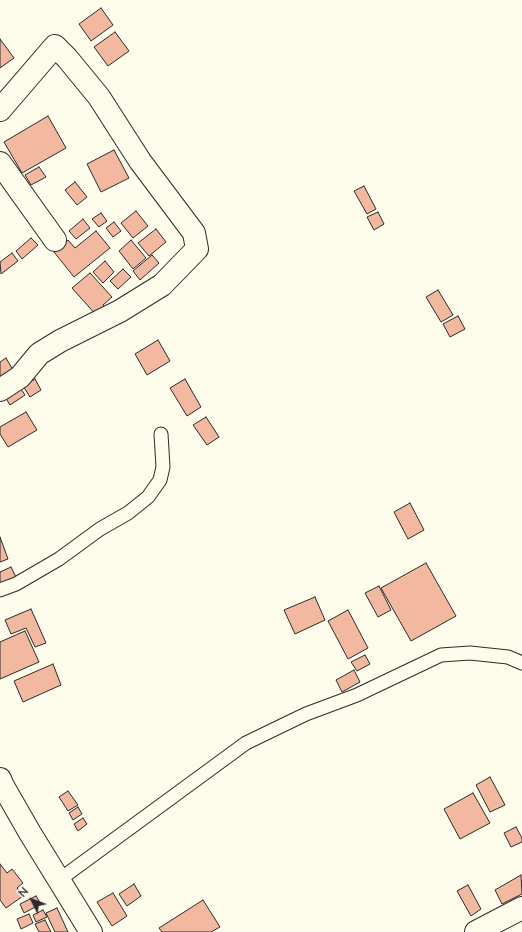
<!DOCTYPE html>
<html>
<head>
<meta charset="utf-8">
<style>
  body { margin:0 }
  #map { position:relative; width:522px; height:932px; overflow:hidden; background:#fdfbea; font-family:Lato,sans-serif }
  canvas { display:block }
  .north { position:absolute; left:12px; top:880px; width:40px; height:40px; -webkit-text-stroke:3px #fdfbea; paint-order:stroke; rotate:312deg; font-size:11px; font-weight:700; line-height:16px; text-align:center; color:#2b2b2b }
  .north::after { content:''; display:block; margin:auto; width:14px; height:18px; background:#2b2b2b; clip-path:polygon(50% 0,100% 100%,50% 72%,0 100%) }
</style>
</head>
<body>
<div id="map">
<canvas width="522" height="932"></canvas>
<div class="north">N</div>
</div>
<script>
const ctx = document.querySelector('canvas').getContext('2d');
ctx.lineJoin = 'round';
function paint(path, color) { ctx.fillStyle = color; ctx.fill(path, 'evenodd'); }
const poly = rows => new Path2D(rows.map(r => 'M' + r).join(''));
function stroke(path, color, width, dash) { ctx.strokeStyle = color; ctx.lineWidth = width; ctx.lineCap = dash ? 'butt' : 'round'; ctx.setLineDash(dash || []); ctx.stroke(path); }
const building = poly([
  [101,8,113,25,91,41,79,24,101,8],
  [115,32,129,51,108,66,94,47,115,32],
  [0,39,14,58,0,68,0,39],
  [48,116,66,148,22,173,4,142,48,116],
  [114,150,129,178,101,192,87,164,114,150],
  [39,167,46,177,31,185,25,175,39,167],
  [75,182,87,197,77,205,65,190,75,182],
  [364,186,376,209,367,214,354,191,364,186],
  [136,211,148,226,133,238,121,223,136,211],
  [378,212,384,224,374,230,367,217,378,212],
  [101,213,107,221,99,227,92,219,101,213],
  [83,219,90,228,76,239,69,231,83,219],
  [114,222,121,231,113,237,106,228,114,222],
  [156,229,166,242,149,256,138,243,156,229],
  [96,231,110,248,74,277,54,252,68,240,75,248,96,231],
  [31,238,38,245,22,259,16,251,31,238],
  [131,240,146,258,133,269,119,251,131,240],
  [12,253,18,261,1,274,0,262,12,253],
  [152,255,159,263,140,280,133,271,152,255],
  [105,261,114,272,103,283,93,272,105,261],
  [123,269,131,277,118,289,110,281,123,269],
  [90,273,112,297,103,305,106,309,97,316,72,288,90,273],
  [438,290,453,315,441,322,426,297,438,290],
  [458,316,465,329,450,337,443,324,458,316],
  [158,340,170,361,147,375,135,354,158,340],
  [6,358,16,375,0,378,0,362,6,358],
  [35,379,41,390,30,397,23,386,35,379],
  [185,379,201,407,187,416,170,388,185,379],
  [17,383,25,395,10,405,2,392,17,383],
  [26,412,37,430,8,447,0,434,0,427,26,412],
  [206,417,219,437,207,445,193,425,206,417],
  [410,503,424,530,408,539,394,512,410,503],
  [0,537,8,559,0,562,0,537],
  [426,563,456,616,411,641,381,588,426,563],
  [11,567,16,577,0,585,0,572,11,567],
  [379,586,391,610,378,617,365,593,379,586],
  [315,597,325,620,295,634,284,610,315,597],
  [31,609,46,643,35,647,26,628,11,634,5,620,31,609],
  [348,610,368,648,348,659,328,621,348,610],
  [25,631,39,662,0,679,0,642,25,631],
  [365,655,370,664,357,671,351,662,365,655],
  [53,664,61,685,23,702,14,681,53,664],
  [354,670,360,682,342,692,336,680,354,670],
  [490,777,505,805,490,812,476,785,490,777],
  [68,791,78,805,68,811,59,797,68,791],
  [473,793,490,823,460,839,444,809,473,793],
  [78,807,82,814,73,820,69,813,78,807],
  [83,818,87,824,78,831,74,824,83,818],
  [516,827,522,838,522,842,511,847,504,833,516,827],
  [0,864,7,873,12,869,23,883,17,888,23,896,6,908,0,900,0,864],
  [521,875,522,894,502,904,495,890,521,875],
  [134,884,141,896,127,906,119,894,134,884],
  [468,885,481,909,471,916,457,891,468,885],
  [113,893,127,916,112,926,97,902,113,893],
  [36,896,41,904,24,913,20,904,36,896],
  [203,900,220,927,211,932,162,932,159,928,203,900],
  [57,908,68,932,55,932,46,913,57,908],
  [43,910,47,917,36,922,33,915,43,910],
  [29,914,33,923,21,929,17,919,29,914],
  [45,920,51,932,39,932,35,924,45,920]
]);
const service = poly([
  [0,590,16,584,59,559,100,529,128,513,148,497,160,480,163,467,161,434],
  [59,880,246,743,306,714,357,695,441,655,470,653,508,657,522,663]
]);
const minor = poly([
  [0,110,55,46,67,58,99,97,140,161,194,233,197,249,162,285,120,311,60,341,39,354,20,377,0,390],
  [0,163,55,240],
  [0,779,3,786,30,833,91,932],
  [476,932,522,908]
]);
paint(building, '#f2b8a0');
stroke(building, '#2b2b2b', 1);
stroke(service, '#2b2b2b', 15);
stroke(minor, '#2b2b2b', 24);
stroke(service, '#fdfbea', 13);
stroke(minor, '#fdfbea', 22);
</script>
</body>
</html>
